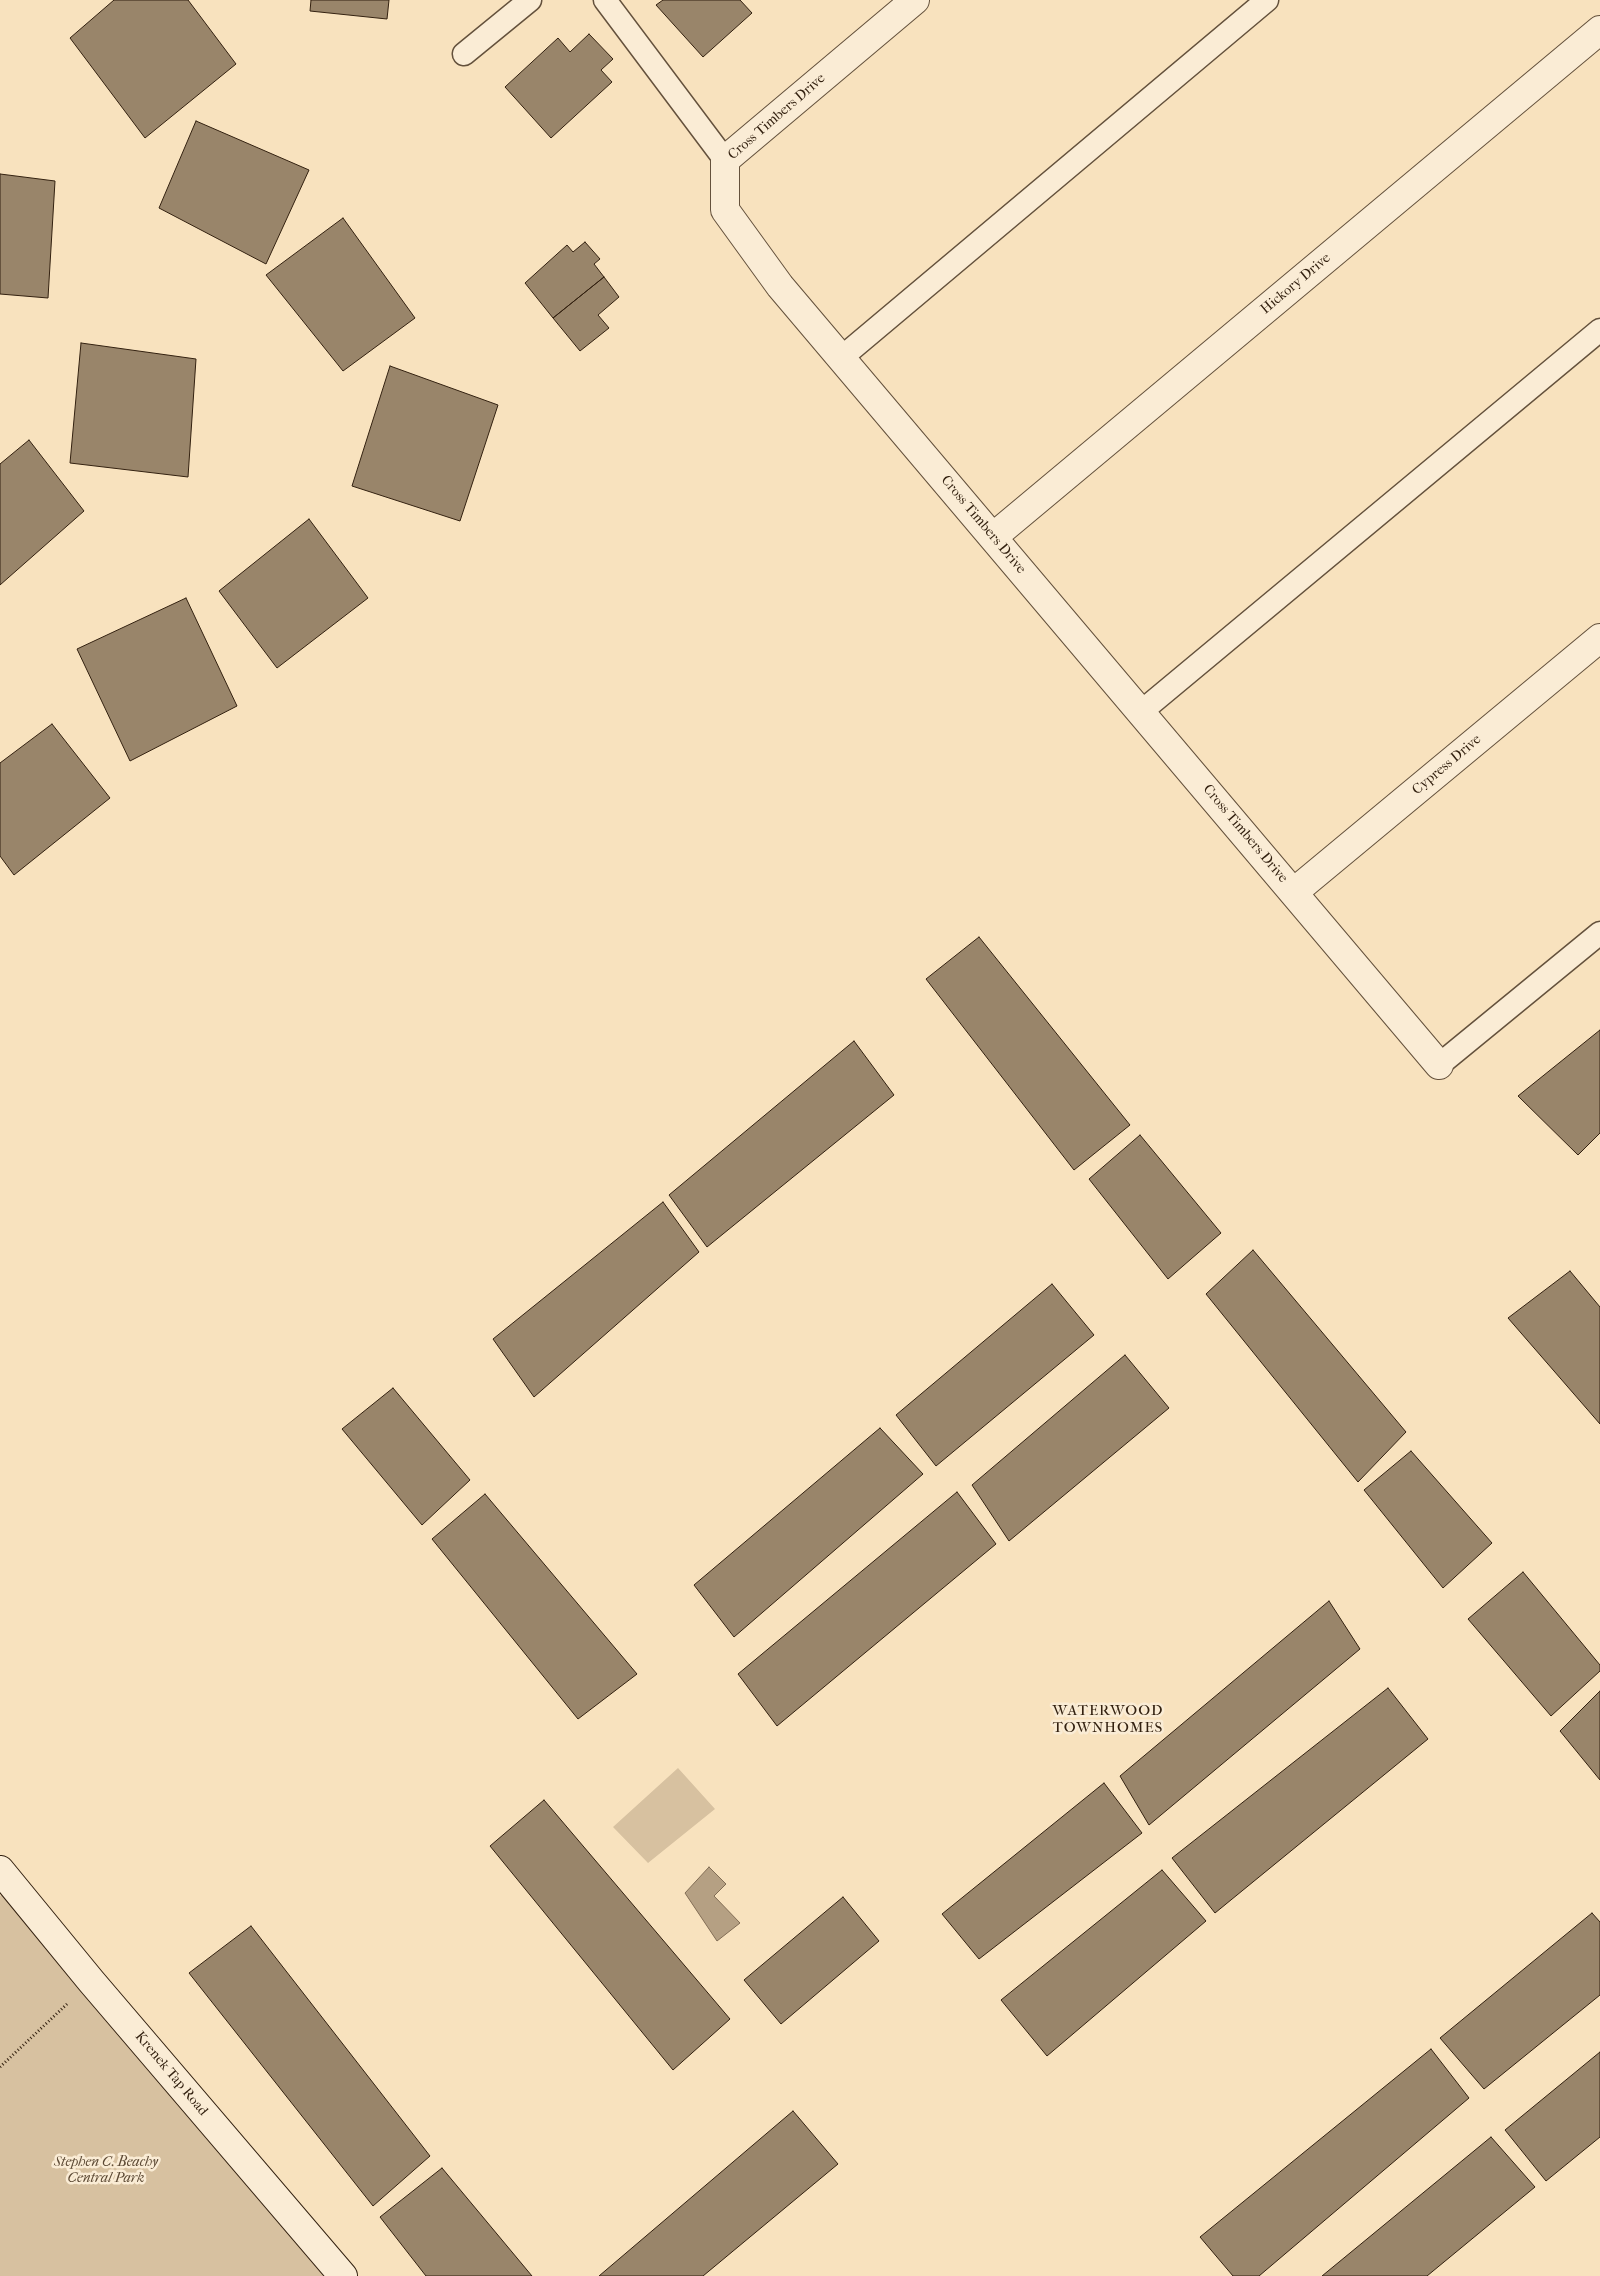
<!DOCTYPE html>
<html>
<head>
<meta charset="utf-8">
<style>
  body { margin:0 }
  canvas { display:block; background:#f8e2be }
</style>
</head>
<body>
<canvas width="1600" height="2276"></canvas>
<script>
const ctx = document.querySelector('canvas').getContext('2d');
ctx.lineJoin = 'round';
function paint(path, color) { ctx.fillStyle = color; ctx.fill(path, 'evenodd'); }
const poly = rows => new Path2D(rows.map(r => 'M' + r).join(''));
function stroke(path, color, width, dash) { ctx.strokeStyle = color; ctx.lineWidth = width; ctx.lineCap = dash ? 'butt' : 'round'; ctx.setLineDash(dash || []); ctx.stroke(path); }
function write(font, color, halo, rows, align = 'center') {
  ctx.font = font + ' "IM FELL French Canon",serif'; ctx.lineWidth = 5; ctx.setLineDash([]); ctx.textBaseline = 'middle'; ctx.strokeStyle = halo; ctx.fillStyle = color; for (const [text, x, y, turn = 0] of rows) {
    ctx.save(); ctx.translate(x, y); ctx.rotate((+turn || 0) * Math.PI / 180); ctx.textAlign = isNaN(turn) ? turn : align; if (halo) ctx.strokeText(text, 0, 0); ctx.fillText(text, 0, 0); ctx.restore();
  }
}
const green = poly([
  [678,1768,715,1809,648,1863,613,1827],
  [13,1885,325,2276,0,2276,0,1896]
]);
const water = poly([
  [709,1867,726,1884,714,1896,740,1923,717,1941,685,1893,709,1867]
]);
const building = poly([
  [114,0,188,0,236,64,145,138,70,38,114,0],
  [311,0,389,0,387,19,310,11,311,0],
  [663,0,740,0,752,13,703,57,656,5,663,0],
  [589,34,613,59,601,70,612,82,551,138,505,87,558,38,570,52,589,34],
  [196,121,309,170,266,264,159,208,196,121],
  [0,174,55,181,48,298,0,294,0,174],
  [343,218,415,318,343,371,266,275,343,218],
  [585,242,600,259,594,264,604,277,553,318,525,283,567,245,573,252,585,242],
  [604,277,619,297,598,315,609,328,580,351,553,318,604,277],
  [81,343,196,359,188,477,70,463,81,343],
  [390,366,498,405,460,521,352,486,390,366],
  [29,440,84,511,0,585,0,464,29,440],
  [309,519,368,598,277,668,219,591,309,519],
  [186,598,237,706,130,761,77,649,186,598],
  [52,724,110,798,14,875,0,856,0,763,52,724],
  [979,937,1130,1125,1074,1170,926,979,979,937],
  [1600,1030,1600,1133,1578,1155,1518,1096,1600,1030],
  [854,1041,894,1095,707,1247,669,1195,854,1041],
  [1140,1135,1221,1233,1168,1279,1089,1179,1140,1135],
  [663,1202,699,1252,534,1397,493,1339,663,1202],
  [1253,1250,1406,1432,1358,1482,1206,1294,1253,1250],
  [1570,1271,1600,1307,1600,1424,1508,1318,1570,1271],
  [1052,1284,1094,1335,936,1466,896,1415,1052,1284],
  [1125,1355,1169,1408,1009,1541,972,1485,1125,1355],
  [393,1388,470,1480,422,1525,342,1429,393,1388],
  [880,1428,923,1474,734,1637,694,1585,880,1428],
  [1411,1451,1492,1543,1443,1588,1364,1490,1411,1451],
  [957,1492,996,1544,777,1726,738,1674,957,1492],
  [485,1494,637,1674,578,1719,432,1539,485,1494],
  [1523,1572,1600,1665,1600,1671,1551,1716,1468,1619,1523,1572],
  [1329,1601,1360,1649,1149,1825,1120,1776,1329,1601],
  [1388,1688,1428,1739,1215,1913,1172,1858,1388,1688],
  [1600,1691,1600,1780,1560,1731,1600,1691],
  [1104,1783,1142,1833,979,1959,942,1914,1104,1783],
  [544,1800,730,2019,673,2070,490,1846,544,1800],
  [1162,1870,1206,1921,1047,2056,1001,2000,1162,1870],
  [843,1897,879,1941,781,2024,744,1980,843,1897],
  [1592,1913,1600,1922,1600,1995,1484,2089,1440,2038,1592,1913],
  [251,1926,430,2156,373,2206,189,1973,251,1926],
  [1431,2049,1469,2098,1259,2276,1233,2276,1200,2237,1431,2049],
  [1600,2052,1600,2137,1546,2181,1505,2130,1600,2052],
  [793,2111,838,2164,703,2276,599,2276,793,2111],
  [1491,2137,1535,2187,1427,2276,1322,2276,1491,2137],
  [442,2168,532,2276,426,2276,380,2217,442,2168]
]);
const path = poly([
  [0,2067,67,2004]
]);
const lane = poly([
  [605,0,725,160],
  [464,54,530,0],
  [841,358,1267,0],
  [1142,711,1600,330],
  [1439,1065,1600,933]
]);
const street = poly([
  [915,0,725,160,725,210,780,286,1439,1065],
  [993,537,1600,30],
  [1294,892,1600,638]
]);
const secondary = poly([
  [0,1870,91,1981,343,2276]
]);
const streetNames = [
  ["Cross Timbers Drive",777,117,-41],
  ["Hickory Drive",1296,284,-40],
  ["Cross Timbers Drive",983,525,50],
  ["Cypress Drive",1447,765,-40],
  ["Cross Timbers Drive",1245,834,50],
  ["Krenek Tap Road",171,2074,50]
];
const parkNames = [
  ["Stephen C. Beachy",106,2163],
  ["Central Park",106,2179]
];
const neighbourhoodNames = [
  ["WATERWOOD",1108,1711],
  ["TOWNHOMES",1108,1728]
];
paint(green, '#d7c1a0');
paint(water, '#b5a083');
stroke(water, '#816d55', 1);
paint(building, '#99856a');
stroke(building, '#332110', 1);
stroke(lane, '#64513c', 25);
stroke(street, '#64513c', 30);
stroke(secondary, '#332110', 30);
stroke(path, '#332110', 3, [1, 2.5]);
stroke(lane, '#faecd5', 22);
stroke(street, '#faecd5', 28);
stroke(secondary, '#faecd5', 28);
write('14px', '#332110', '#faecd5', streetNames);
write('italic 14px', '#5c4934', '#faecd5', parkNames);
ctx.letterSpacing = '1px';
write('15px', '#332110', '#faecd5', neighbourhoodNames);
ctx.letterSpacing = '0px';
</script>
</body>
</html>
